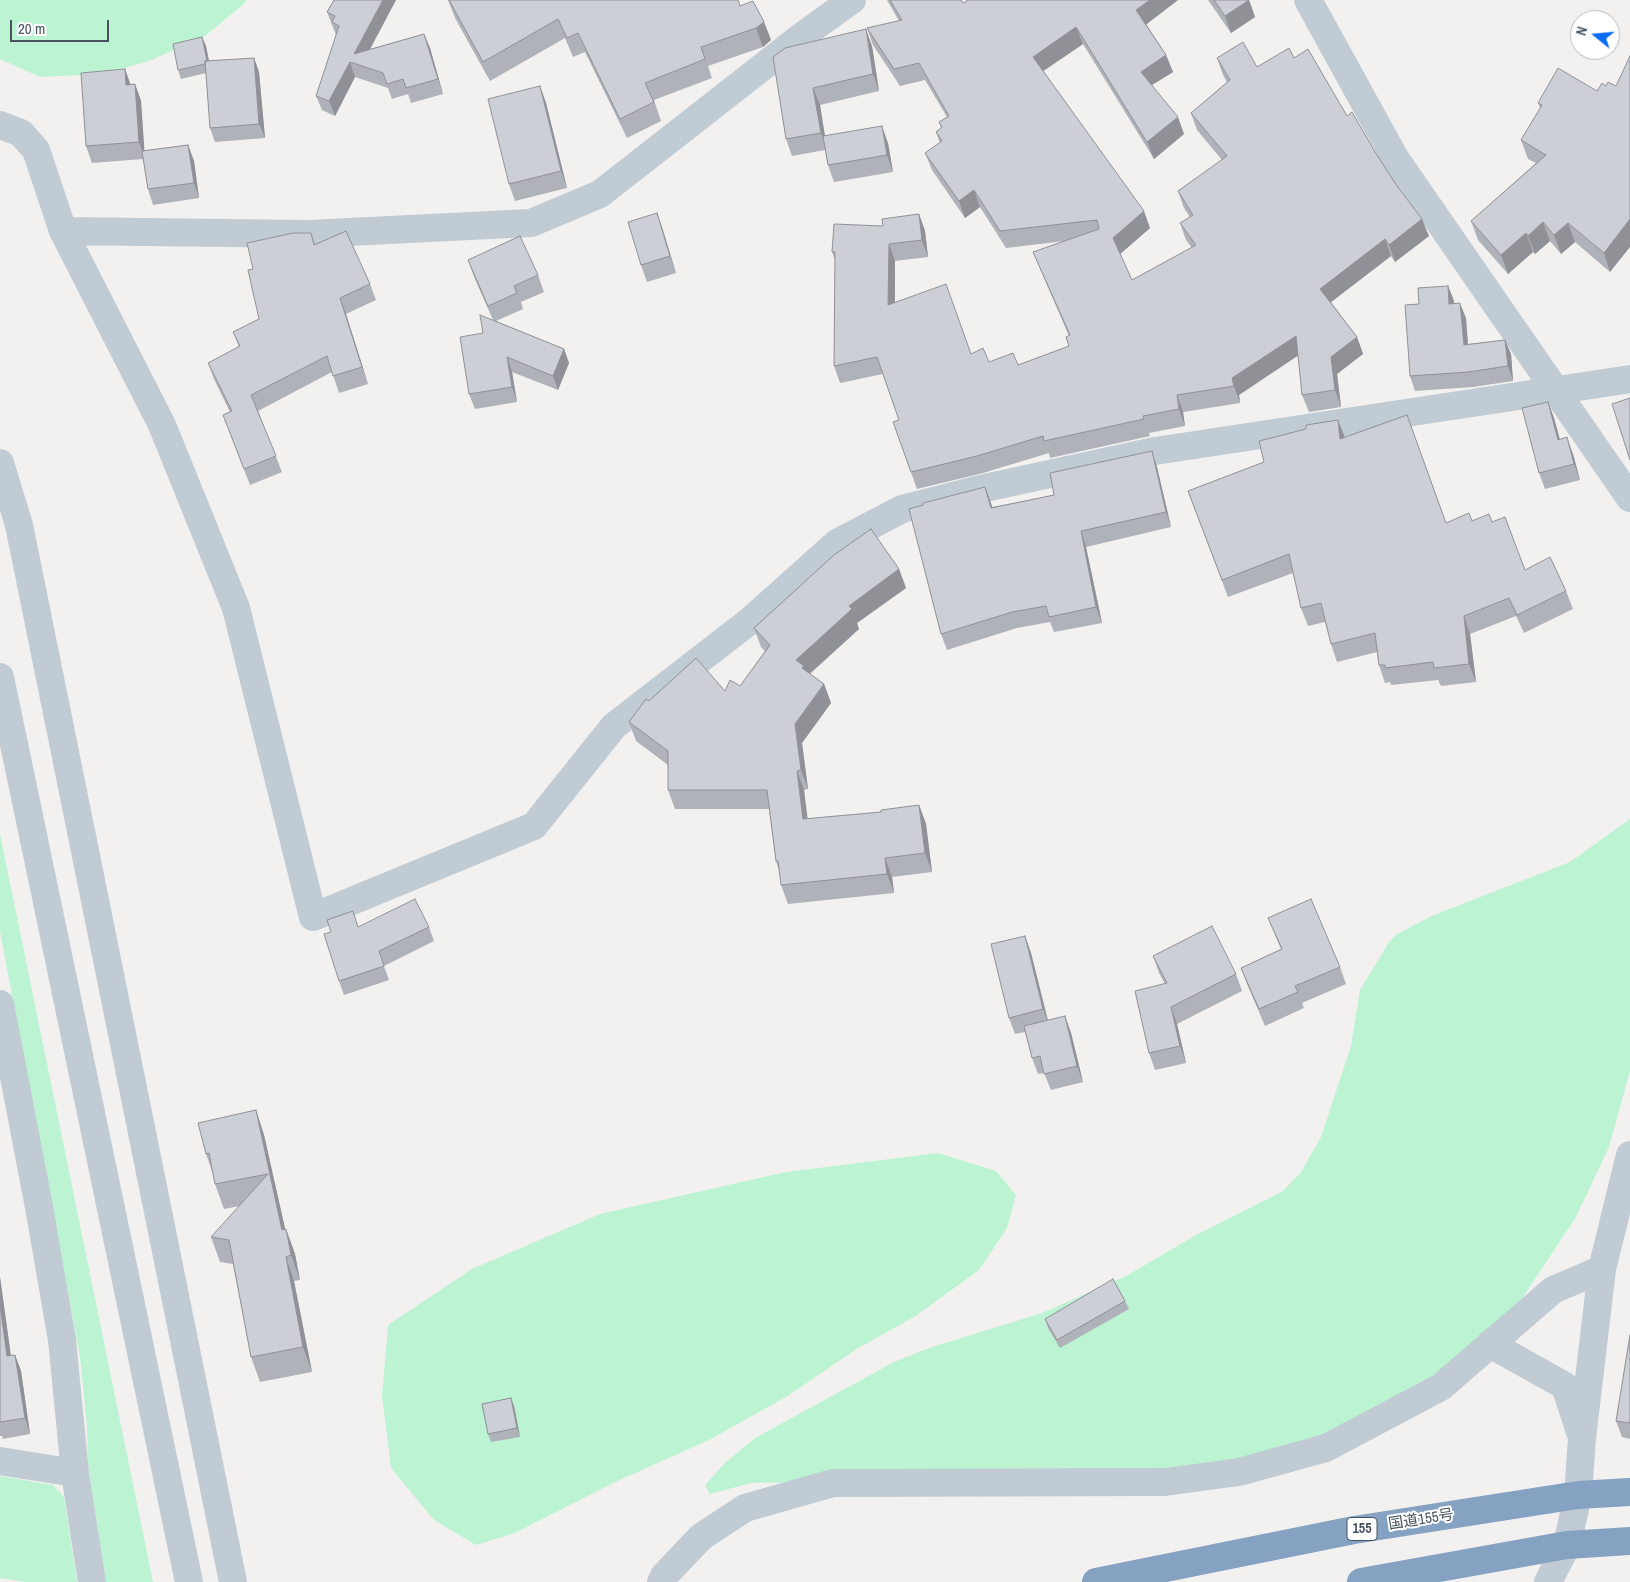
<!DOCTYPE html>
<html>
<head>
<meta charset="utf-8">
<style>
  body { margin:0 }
  #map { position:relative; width:1630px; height:1582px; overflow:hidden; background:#f3f1f0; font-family:"Archivo Narrow",sans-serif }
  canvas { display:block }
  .north { position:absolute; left:1570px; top:10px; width:50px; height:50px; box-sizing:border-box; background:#fff; border:1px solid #b5bbbf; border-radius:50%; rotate:287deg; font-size:14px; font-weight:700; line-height:20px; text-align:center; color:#475460 }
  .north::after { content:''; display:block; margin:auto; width:18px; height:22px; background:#0a6cf4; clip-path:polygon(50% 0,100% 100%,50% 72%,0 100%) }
  .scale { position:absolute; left:10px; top:20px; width:99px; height:22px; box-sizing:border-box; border:2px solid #475460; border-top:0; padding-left:6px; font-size:15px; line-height:18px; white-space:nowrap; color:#475460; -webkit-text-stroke:4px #fff; paint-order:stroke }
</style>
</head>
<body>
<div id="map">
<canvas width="1630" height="1582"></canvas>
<div class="north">N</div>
<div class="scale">20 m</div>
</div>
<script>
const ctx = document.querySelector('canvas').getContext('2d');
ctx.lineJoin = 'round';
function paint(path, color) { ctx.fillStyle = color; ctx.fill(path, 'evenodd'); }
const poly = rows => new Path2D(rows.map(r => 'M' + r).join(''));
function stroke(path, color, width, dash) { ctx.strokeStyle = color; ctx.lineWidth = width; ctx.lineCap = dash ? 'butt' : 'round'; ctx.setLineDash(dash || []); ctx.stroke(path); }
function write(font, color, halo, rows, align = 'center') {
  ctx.font = font + ' "Archivo Narrow","Noto Sans JP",sans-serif'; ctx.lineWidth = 4; ctx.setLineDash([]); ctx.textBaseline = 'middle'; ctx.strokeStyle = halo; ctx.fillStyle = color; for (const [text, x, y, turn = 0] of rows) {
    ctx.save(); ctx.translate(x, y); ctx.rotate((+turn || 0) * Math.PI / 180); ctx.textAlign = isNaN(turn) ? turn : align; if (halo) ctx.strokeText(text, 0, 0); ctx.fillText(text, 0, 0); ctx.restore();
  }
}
const green = poly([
  [0,0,246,0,245,3,205,36,149,61,102,74,40,77,0,59],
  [1630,819,1630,1071,1609,1147,1576,1217,1523,1297,1487,1337,1432,1383,1312,1446,1151,1476,751,1483,710,1494,705,1485,725,1463,755,1438,894,1362,929,1348,1042,1313,1126,1276,1198,1234,1283,1191,1301,1172,1321,1137,1351,1046,1360,990,1389,942,1397,934,1434,915,1570,862],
  [0,834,153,1582,106,1582,88,1464,87,1426,80,1357,0,931],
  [938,1153,996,1171,1016,1195,1007,1228,979,1270,917,1315,855,1350,789,1395,711,1439,613,1483,515,1533,476,1545,434,1520,391,1468,382,1396,388,1325,472,1269,600,1214,786,1172],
  [0,1476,53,1485,64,1497,77,1582,26,1582,0,1578]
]);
const minor = poly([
  [1308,0,1395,158,1630,498],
  [0,125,21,133,36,150,63,231,162,425,236,608,313,917,534,826,614,726,751,620,837,543,902,509,976,490,1155,451,1630,379],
  [63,231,309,234,531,223,600,194,802,36,852,0],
  [0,463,19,525,233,1582],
  [0,677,189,1582],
  [0,1004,39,1207,62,1340,75,1473,92,1582],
  [1490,1344,1565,1386,1580,1432],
  [0,1461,75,1473],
  [661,1582,664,1576,701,1537,745,1508,833,1483,1165,1482,1239,1472,1326,1448,1441,1387,1553,1290,1602,1269],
  [1548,1582,1567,1545,1578,1495,1582,1438,1602,1269,1630,1155]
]);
const highway = poly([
  [1096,1582,1354,1530,1578,1495,1630,1492],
  [1361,1582,1567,1545,1630,1541]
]);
const wall = poly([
  [334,0,396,0,370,49,424,34,430,48,443,94,411,103,408,94,392,99,388,88,355,77,335,116,322,110,316,96,336,35,327,12],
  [448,0,740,6,764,22,771,40,763,47,708,66,712,78,654,100,661,121,627,138,585,52,573,57,565,38,490,81,455,18],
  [887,0,961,0,963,3,968,0,1178,0,1146,24,1166,55,1173,72,1152,85,1184,134,1154,159,1083,44,1043,71,1150,228,1120,254,1132,280,1192,248,1186,240,1180,223,1190,217,1184,208,1178,191,1222,160,1197,130,1191,113,1227,82,1223,75,1217,58,1257,67,1294,58,1347,116,1375,152,1429,236,1395,262,1391,256,1331,302,1357,337,1363,354,1337,374,1341,407,1309,412,1302,395,1298,355,1239,395,1240,403,1183,412,1185,426,1149,433,1150,436,1050,458,1049,453,983,473,917,489,893,422,899,420,883,374,840,383,834,366,835,260,832,252,883,226,919,214,925,231,928,257,895,261,895,303,971,354,989,362,1018,365,1069,346,1066,337,1069,336,1040,269,1033,252,1065,241,1006,248,980,207,965,218,932,170,925,153,940,143,936,132,941,128,939,122,947,117,925,80,900,86,873,45,867,28,899,21],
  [1208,0,1249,0,1255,17,1231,33],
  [202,37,206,46,209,61,254,58,259,72,265,138,215,142,210,128,206,73,181,79,178,70],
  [872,46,879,91,820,105,825,136,888,143,893,172,834,182,828,165,825,150,792,156,786,139,773,57],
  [125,69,130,84,135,84,141,101,144,151,188,145,194,161,199,198,153,205,148,189,143,159,92,163,86,146],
  [540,86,546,103,567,188,515,201,509,184],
  [1606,86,1616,86,1610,272,1575,242,1561,254,1550,241,1535,254,1533,252,1508,274,1478,240,1471,221,1536,163,1528,159,1521,140,1540,108,1538,103,1597,91],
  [657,213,676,273,647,282,641,265],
  [311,233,315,244,370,284,376,300,346,314,368,384,339,393,332,372,258,411,282,472,250,485,223,415,230,412,214,379,208,363,239,347,233,332,259,319,253,269],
  [468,260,538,275,544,292,521,302,523,309,496,321,564,349,569,363,558,390,512,372,517,402,475,409,469,394,483,333,493,320,474,277],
  [1448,286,1454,301,1454,304,1466,318,1468,344,1505,340,1511,354,1513,381,1473,387,1415,391,1410,376,1419,304],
  [1548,402,1554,418,1560,439,1573,454,1580,480,1545,489,1539,473],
  [1338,420,1345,438,1446,523,1472,521,1492,522,1525,570,1566,591,1573,609,1524,633,1516,616,1470,634,1476,682,1441,686,1438,680,1391,685,1390,682,1385,683,1379,665,1377,652,1337,662,1331,644,1325,622,1308,626,1301,608,1293,573,1228,597,1188,491,1264,462],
  [1157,467,1171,527,1086,547,1102,623,1054,632,1050,622,1017,628,947,650,941,634,985,487,992,507,1054,495],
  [899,569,906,588,857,623,859,629,810,674,824,684,831,703,802,743,808,789,804,790,807,819,881,812,919,805,926,824,932,872,892,877,894,893,788,904,781,885,779,870,776,861,769,809,675,809,668,790,668,765,636,741,629,722,649,701,725,691,740,686,765,651,761,647,754,628],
  [1268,918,1340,967,1346,984,1302,1003,1304,1008,1265,1026,1247,984,1241,968,1281,949],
  [359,927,429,927,434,941,384,966,389,980,344,995,339,981,331,932],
  [1025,936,1031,953,1048,1020,1065,1016,1071,1033,1083,1082,1051,1090,1044,1073,1038,1074,1032,1058,1025,1032,1015,1034,1009,1018],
  [1153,956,1236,974,1242,991,1177,1024,1186,1063,1155,1070,1149,1053,1165,984,1159,973],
  [256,1110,264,1135,285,1229,286,1229,295,1254,300,1280,294,1281,312,1372,260,1382,251,1357,233,1264,220,1262,211,1237,240,1206,224,1209,215,1184,213,1174,206,1154],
  [0,1277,11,1356,15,1355,21,1371,30,1434,3,1439,2,1436,0,1436],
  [1125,1301,1129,1309,1060,1348,1048,1328,1045,1319],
  [1630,1335,1630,1439,1622,1437,1616,1421],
  [514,1406,520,1437,491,1442,488,1434]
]);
const shadedWall = poly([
  [383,0,396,0,361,66,354,54],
  [1150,0,1178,0,1143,27,1136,10],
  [1249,0,1255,17,1231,33,1225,16],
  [764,22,771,40,763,47,756,28],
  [1076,27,1083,44,1039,74,1033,57],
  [866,29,872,46,879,91,873,74],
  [424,34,430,48,443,94,438,79],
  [202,37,206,46,211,72,208,64],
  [1166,55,1173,72,1147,88,1141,72],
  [254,58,259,72,265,138,259,124],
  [350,62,355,77,335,116,329,101],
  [125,69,131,86,126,85],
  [135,84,141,101,145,158,139,142],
  [540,86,546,103,567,188,561,171],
  [813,88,820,105,827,150,821,133],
  [1178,117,1184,134,1154,159,1147,142],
  [882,126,888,143,893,172,887,155],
  [188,145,194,161,199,198,194,183],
  [974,190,980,207,965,218,959,201],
  [1144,211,1150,228,1119,255,1113,238],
  [657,213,663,230,676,273,670,256],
  [919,214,925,231,928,257,922,240],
  [1422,219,1429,236,1395,262,1389,245],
  [1630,219,1630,247,1610,272,1604,253],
  [1543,222,1550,241,1535,254,1528,236],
  [1568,223,1575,242,1561,254,1554,235],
  [1526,233,1533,252,1508,274,1501,255],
  [1385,239,1391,256,1326,306,1320,289],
  [889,244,895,261,895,322,888,305],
  [1448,286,1454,301,1455,319,1449,304],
  [340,298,346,314,368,384,362,367],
  [1460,303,1466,318,1469,360,1464,345],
  [1296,336,1302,353,1239,395,1240,403,1234,386,1232,378],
  [1357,337,1363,354,1337,374,1341,407,1335,390,1331,357],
  [1505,340,1511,354,1513,381,1508,366],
  [564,349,569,363,558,390,553,376],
  [507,357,512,372,517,402,512,387],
  [1177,395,1183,412,1185,426,1179,409],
  [1548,402,1554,418,1564,456,1558,440],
  [1338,420,1345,438,1340,439],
  [1567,437,1573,454,1580,480,1574,464],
  [1152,451,1157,467,1171,527,1166,512],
  [985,487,991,503,997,523,991,508],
  [1081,531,1086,547,1102,623,1096,607],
  [899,569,906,588,857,623,859,629,808,675,796,660,849,606],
  [1464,616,1470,634,1476,682,1469,664],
  [824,684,831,703,802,743,808,789,801,770,795,724],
  [797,771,804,790,810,838,803,819],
  [919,805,926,824,932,872,925,853],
  [885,858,892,877,894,893,887,874],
  [1025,936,1031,953,1049,1026,1043,1009],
  [1171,1007,1177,1024,1186,1063,1180,1046],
  [1065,1016,1071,1033,1083,1082,1077,1066],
  [256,1110,264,1135,291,1255,282,1230],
  [286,1229,295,1254,300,1280,291,1255],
  [286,1257,294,1281,312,1372,303,1347],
  [0,1277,13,1372,7,1356,0,1304],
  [15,1355,21,1371,30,1434,25,1418],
  [511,1398,514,1406,520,1437,517,1428]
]);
const building = poly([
  [334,0,383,0,354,54,424,34,438,79,406,88,403,79,387,84,383,73,350,62,329,101,316,96,339,26,332,22,335,16,327,12,334,0],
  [449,0,738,0,740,6,753,1,764,22,756,28,701,47,705,59,645,83,654,102,620,119,578,33,567,38,558,19,483,62,449,0],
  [890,0,961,0,963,3,968,0,1150,0,1136,10,1166,55,1141,72,1178,117,1147,142,1076,27,1033,57,1144,211,1113,238,1132,280,1196,245,1180,223,1193,215,1178,191,1227,156,1191,113,1230,80,1217,58,1243,42,1257,67,1289,48,1294,58,1308,49,1347,116,1352,112,1375,152,1397,186,1422,219,1389,245,1385,239,1320,289,1357,337,1331,357,1335,390,1302,395,1296,336,1232,378,1234,386,1177,395,1179,409,1143,416,1144,419,1044,441,1043,436,977,456,911,472,893,422,899,420,877,357,834,366,835,252,832,252,834,224,883,226,882,219,919,214,922,240,889,244,888,305,946,284,971,354,983,348,989,362,1013,353,1018,365,1069,346,1066,337,1070,335,1033,252,1099,229,1097,220,1000,231,974,190,959,201,925,153,942,141,936,132,942,127,939,122,949,116,919,63,894,69,867,28,902,20,890,0],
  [1214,0,1249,0,1225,16,1214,0],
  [866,29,873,74,813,88,821,133,786,139,773,57,785,48,866,29],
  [202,37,207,61,205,61,205,64,178,70,173,44,202,37],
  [1630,56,1630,219,1604,253,1568,223,1554,235,1543,222,1528,236,1526,233,1501,255,1471,221,1546,155,1521,140,1542,105,1538,103,1558,68,1597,91,1602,83,1606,86,1608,82,1616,86,1630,56],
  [254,58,259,124,210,128,205,61,254,58],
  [125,69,126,85,135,84,139,142,86,146,81,73,125,69],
  [540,86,561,171,509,184,488,99,540,86],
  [882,126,887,155,828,165,823,136,882,126],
  [188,145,194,183,148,189,142,151,188,145],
  [657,213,670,256,641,265,628,222,657,213],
  [346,231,370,284,340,298,362,367,333,376,327,356,251,395,276,456,244,469,223,415,232,411,208,363,240,346,233,332,259,319,248,270,253,269,247,243,293,233,311,233,314,245,346,231],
  [520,236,538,275,514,286,517,293,488,306,468,260,520,236],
  [1448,286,1449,304,1460,303,1464,345,1505,340,1508,366,1468,372,1410,376,1405,305,1419,304,1418,288,1448,286],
  [480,315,564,349,553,376,507,357,512,387,469,394,460,337,483,333,480,315],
  [1630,398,1630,460,1612,404,1630,398],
  [1548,402,1558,440,1567,437,1574,464,1539,473,1522,408,1548,402],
  [1407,415,1446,523,1469,513,1472,521,1489,514,1492,522,1505,517,1525,570,1550,557,1566,591,1517,615,1509,598,1464,616,1469,664,1434,668,1433,662,1385,668,1385,665,1379,665,1375,633,1331,644,1321,603,1301,608,1289,554,1222,580,1188,491,1264,462,1259,441,1306,429,1306,425,1338,420,1340,439,1407,415],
  [1152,451,1166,512,1081,531,1096,607,1049,617,1046,606,1012,612,941,634,909,509,923,505,923,503,985,487,991,508,1054,495,1050,473,1152,451],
  [871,529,899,569,849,606,852,609,796,660,804,666,802,668,824,684,795,724,801,770,797,771,803,819,881,812,881,810,919,805,925,853,885,858,887,874,781,885,778,861,776,861,767,790,668,790,668,751,629,722,646,699,649,701,696,658,725,691,730,680,740,686,770,645,754,628,834,555,871,529],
  [415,899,429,927,379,951,384,966,339,981,324,934,331,932,327,920,353,911,358,927,415,899],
  [1311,899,1340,967,1295,986,1298,992,1259,1009,1241,968,1282,949,1268,918,1311,899],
  [1212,926,1236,974,1171,1007,1180,1046,1149,1053,1135,991,1167,983,1153,956,1212,926],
  [1025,936,1043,1009,1009,1018,991,944,1025,936],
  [1065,1016,1077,1066,1044,1074,1040,1056,1032,1058,1024,1026,1065,1016],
  [256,1110,282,1230,286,1229,291,1255,286,1257,303,1347,251,1357,229,1240,211,1237,268,1174,215,1184,209,1153,206,1154,198,1123,256,1110],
  [1113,1279,1125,1301,1057,1340,1045,1319,1113,1279],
  [0,1304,7,1356,15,1355,25,1418,0,1422,0,1304],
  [1630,1335,1630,1423,1616,1421,1630,1335],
  [511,1398,517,1428,488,1434,482,1404,511,1398]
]);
const shields = [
  [1362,1529,30]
];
const shieldNames = [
  ["155",1362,1529]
];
const streetNames = [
  ["国道155号",1421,1520,-9]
];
paint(green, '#bcf3d3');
stroke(minor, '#c0cbd3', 28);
stroke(highway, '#85a2c3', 28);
paint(wall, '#afb2b8');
paint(shadedWall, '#8f9196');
paint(building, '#cccfd6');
stroke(building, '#8f9196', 1);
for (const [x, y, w] of shields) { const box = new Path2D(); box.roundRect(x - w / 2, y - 11.5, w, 23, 4); ctx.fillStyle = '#fff'; ctx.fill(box); stroke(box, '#475460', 1); }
write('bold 14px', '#475460', null, shieldNames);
write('15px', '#475460', '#fff', streetNames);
</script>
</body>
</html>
